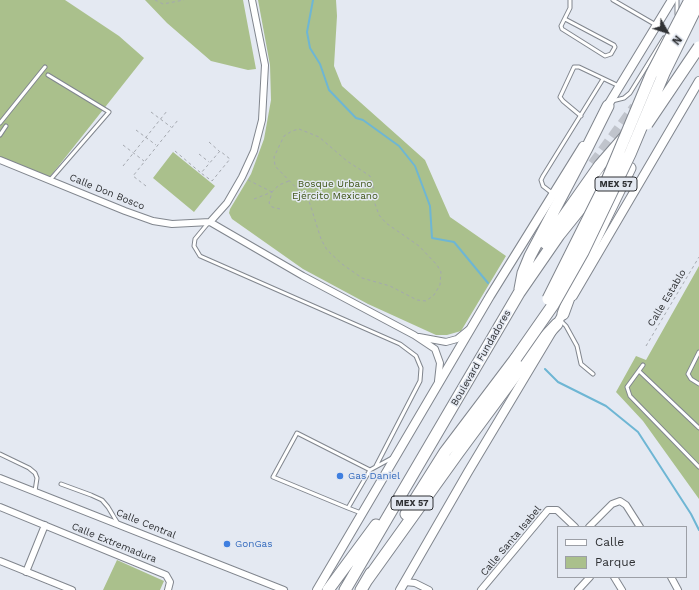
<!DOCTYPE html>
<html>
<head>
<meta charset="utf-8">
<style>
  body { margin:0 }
  #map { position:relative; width:699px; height:590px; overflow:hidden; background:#e4e9f2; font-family:"Work Sans",sans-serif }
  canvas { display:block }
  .legend { position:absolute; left:557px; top:526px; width:130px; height:52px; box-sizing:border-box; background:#e4e9f2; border:1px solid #9c9fa6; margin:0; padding:5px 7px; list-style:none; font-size:12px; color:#2f3134 }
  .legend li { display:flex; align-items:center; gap:8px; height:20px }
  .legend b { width:20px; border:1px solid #9c9fa6 }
  .north { position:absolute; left:647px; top:12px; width:40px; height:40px; -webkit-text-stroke:3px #e4e9f2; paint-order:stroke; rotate:129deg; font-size:11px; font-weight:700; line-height:16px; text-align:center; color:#2f3134 }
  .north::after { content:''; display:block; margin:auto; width:14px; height:18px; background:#2f3134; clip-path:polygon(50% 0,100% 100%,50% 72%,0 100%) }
</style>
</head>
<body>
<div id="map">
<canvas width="699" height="590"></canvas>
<ul class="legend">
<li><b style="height:5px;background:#fff"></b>Calle</li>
<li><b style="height:11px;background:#aac08c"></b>Parque</li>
</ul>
<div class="north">N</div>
</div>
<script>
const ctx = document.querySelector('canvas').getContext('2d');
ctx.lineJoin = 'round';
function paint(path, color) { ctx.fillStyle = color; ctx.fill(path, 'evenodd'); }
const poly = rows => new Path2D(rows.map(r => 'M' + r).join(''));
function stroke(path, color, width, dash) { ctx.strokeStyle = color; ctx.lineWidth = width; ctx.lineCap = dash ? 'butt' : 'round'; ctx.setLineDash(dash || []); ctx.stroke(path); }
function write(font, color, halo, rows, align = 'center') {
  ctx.font = font + ' "Work Sans",sans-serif'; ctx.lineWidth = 3; ctx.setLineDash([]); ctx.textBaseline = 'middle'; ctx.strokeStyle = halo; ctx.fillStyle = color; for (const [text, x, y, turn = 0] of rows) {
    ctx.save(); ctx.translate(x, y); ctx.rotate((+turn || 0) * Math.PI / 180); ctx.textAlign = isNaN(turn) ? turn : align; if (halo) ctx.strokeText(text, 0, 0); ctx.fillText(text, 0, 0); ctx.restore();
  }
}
const green = poly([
  [0,0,65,0,119,36,144,58,49,178,0,159],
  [145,0,243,0,256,69,248,70,211,61,167,23],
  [258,0,336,0,337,16,334,66,342,86,425,160,450,217,506,256,461,331,447,335,436,335,368,304,303,269,232,219,229,213,230,209,251,174,264,139,271,100,270,65],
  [173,152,215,186,194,212,153,178],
  [699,266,699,499,643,421,616,392,636,356,646,360],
  [117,560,164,581,160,590,103,590]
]);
const stream = poly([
  [313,0,307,32,310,48,320,64,329,90,356,118,363,120,399,146,415,166,430,206,432,238,454,242,488,283],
  [545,369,558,382,606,406,638,432,691,514,699,530]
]);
const motorwayTunnel = poly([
  [593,164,635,107]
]);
const path = poly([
  [155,0,163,4,184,0],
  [151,112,171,127],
  [299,129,319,137,347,161,370,176,373,185,375,204,379,215,386,223,419,246,437,265,441,272,440,285,434,295,426,301,417,300,390,286,362,278,342,264,327,250,321,239,309,201,275,166,274,157,284,136,292,131,299,129],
  [136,130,156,145],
  [209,142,219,151],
  [123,145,144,161],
  [175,151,201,173,220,151,230,159,212,181,201,173],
  [199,154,209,162],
  [123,166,167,111],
  [248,180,272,192],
  [146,186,133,176,178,120],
  [254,199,272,192],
  [280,209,272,207,269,203,272,192,279,185,289,181],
  [646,346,699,257]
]);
const service = poly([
  [613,0,656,25],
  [677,0,677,14],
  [565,19,614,45,615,47,611,54,605,56,562,29,561,26,570,8,570,0],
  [48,75,109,112,50,180],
  [612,101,624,98,630,93,664,38],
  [581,116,563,101,560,97,574,67,579,67,619,86],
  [0,123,45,67],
  [0,135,6,126],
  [552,193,543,186,541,180,543,176,603,79],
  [209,222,195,239,194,246,200,256,400,344,416,356,421,368,420,381,376,466],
  [560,320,566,326,577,346,581,364,593,374],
  [699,352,688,374,691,379,699,384],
  [643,365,627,387,630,396,699,467],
  [639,371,699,428],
  [0,454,29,468,35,473,37,478,35,491],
  [61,484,91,495,102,500,108,507,117,522],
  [348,508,273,477,297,433,370,470],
  [361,513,348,508,370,470,392,458]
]);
const minor = poly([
  [0,160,125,211,153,221,172,224,210,222],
  [210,222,303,276,414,335,435,349,440,363,438,381],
  [210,222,227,203,242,177,254,151,262,120,265,65,252,0],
  [419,337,446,342,457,339,468,330],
  [0,478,284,590],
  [0,507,166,575,170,582,168,590],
  [589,527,612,504,620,501,626,505,640,527],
  [0,561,72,590],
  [26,572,45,525],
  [614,577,622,590],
  [671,577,678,590],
  [405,582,415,583,429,590],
  [481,590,548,510,557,510,575,527],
  [578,590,590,577]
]);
const secondary = poly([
  [605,110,672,0],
  [573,296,699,81],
  [317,590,490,296,583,146],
  [400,590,468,472,565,310]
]);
const motorway = poly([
  [545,243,600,165,641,118],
  [520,289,523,273,530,256,586,150,608,106],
  [563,314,575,281,630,168],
  [406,514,445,452,516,358],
  [367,580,458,453,540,342,557,324],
  [328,590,376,525],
  [345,590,519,293,559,235,608,174],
  [361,590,371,573]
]);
const motorwayBridge = poly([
  [647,124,699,47],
  [548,299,605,185,651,75,690,0],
  [516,358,553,305,583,252,630,154,664,73,699,2]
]);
const markers = [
  [340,476,4,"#3f7fe0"],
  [227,544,4,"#3f7fe0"]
];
const shields = [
  [616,184,42],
  [412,503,42]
];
const shieldNames = [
  ["MEX 57",616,184],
  ["MEX 57",412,503]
];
const parkNames = [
  ["Bosque Urbano",335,184],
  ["Ejército Mexicano",335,196]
];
const streetNames = [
  ["Calle Don Bosco",107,192,22],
  ["Calle Establo",667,298,-59],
  ["Boulevard Fundadores",481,358,-60],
  ["Calle Central",146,524,22],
  ["Calle Santa Isabel",511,541,-50],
  ["Calle Extremadura",114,543,22]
];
const shopNames = [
  ["Gas Daniel",348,476],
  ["GonGas",235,544]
];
paint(green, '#aac08c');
stroke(stream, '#6eb6d4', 2);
stroke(motorwayTunnel, '#c0c4cc', 11, [11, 5.5]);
stroke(service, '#81868e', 5);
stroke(minor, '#81868e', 8);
stroke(secondary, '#81868e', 10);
stroke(motorway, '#81868e', 13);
stroke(path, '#a4a8af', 1, [3, 3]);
stroke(service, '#fff', 3);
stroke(minor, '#fff', 6);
stroke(secondary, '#fff', 8);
stroke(motorway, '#fff', 11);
stroke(motorwayBridge, '#81868e', 13, []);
stroke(motorwayBridge, '#fff', 11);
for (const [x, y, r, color] of markers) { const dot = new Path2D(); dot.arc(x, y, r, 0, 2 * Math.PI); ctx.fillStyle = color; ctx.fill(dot); stroke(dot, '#e4e9f2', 1.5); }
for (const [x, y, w] of shields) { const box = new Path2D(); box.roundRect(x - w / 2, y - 7, w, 14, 3); ctx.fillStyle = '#e4e9f2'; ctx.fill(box); stroke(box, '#2f3134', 1); }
write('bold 9px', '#2f3134', null, shieldNames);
write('10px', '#415719', '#e4e9f2', parkNames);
write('10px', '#2f3134', '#e4e9f2', streetNames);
write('10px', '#366cbe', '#e4e9f2', shopNames, 'left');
</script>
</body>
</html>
